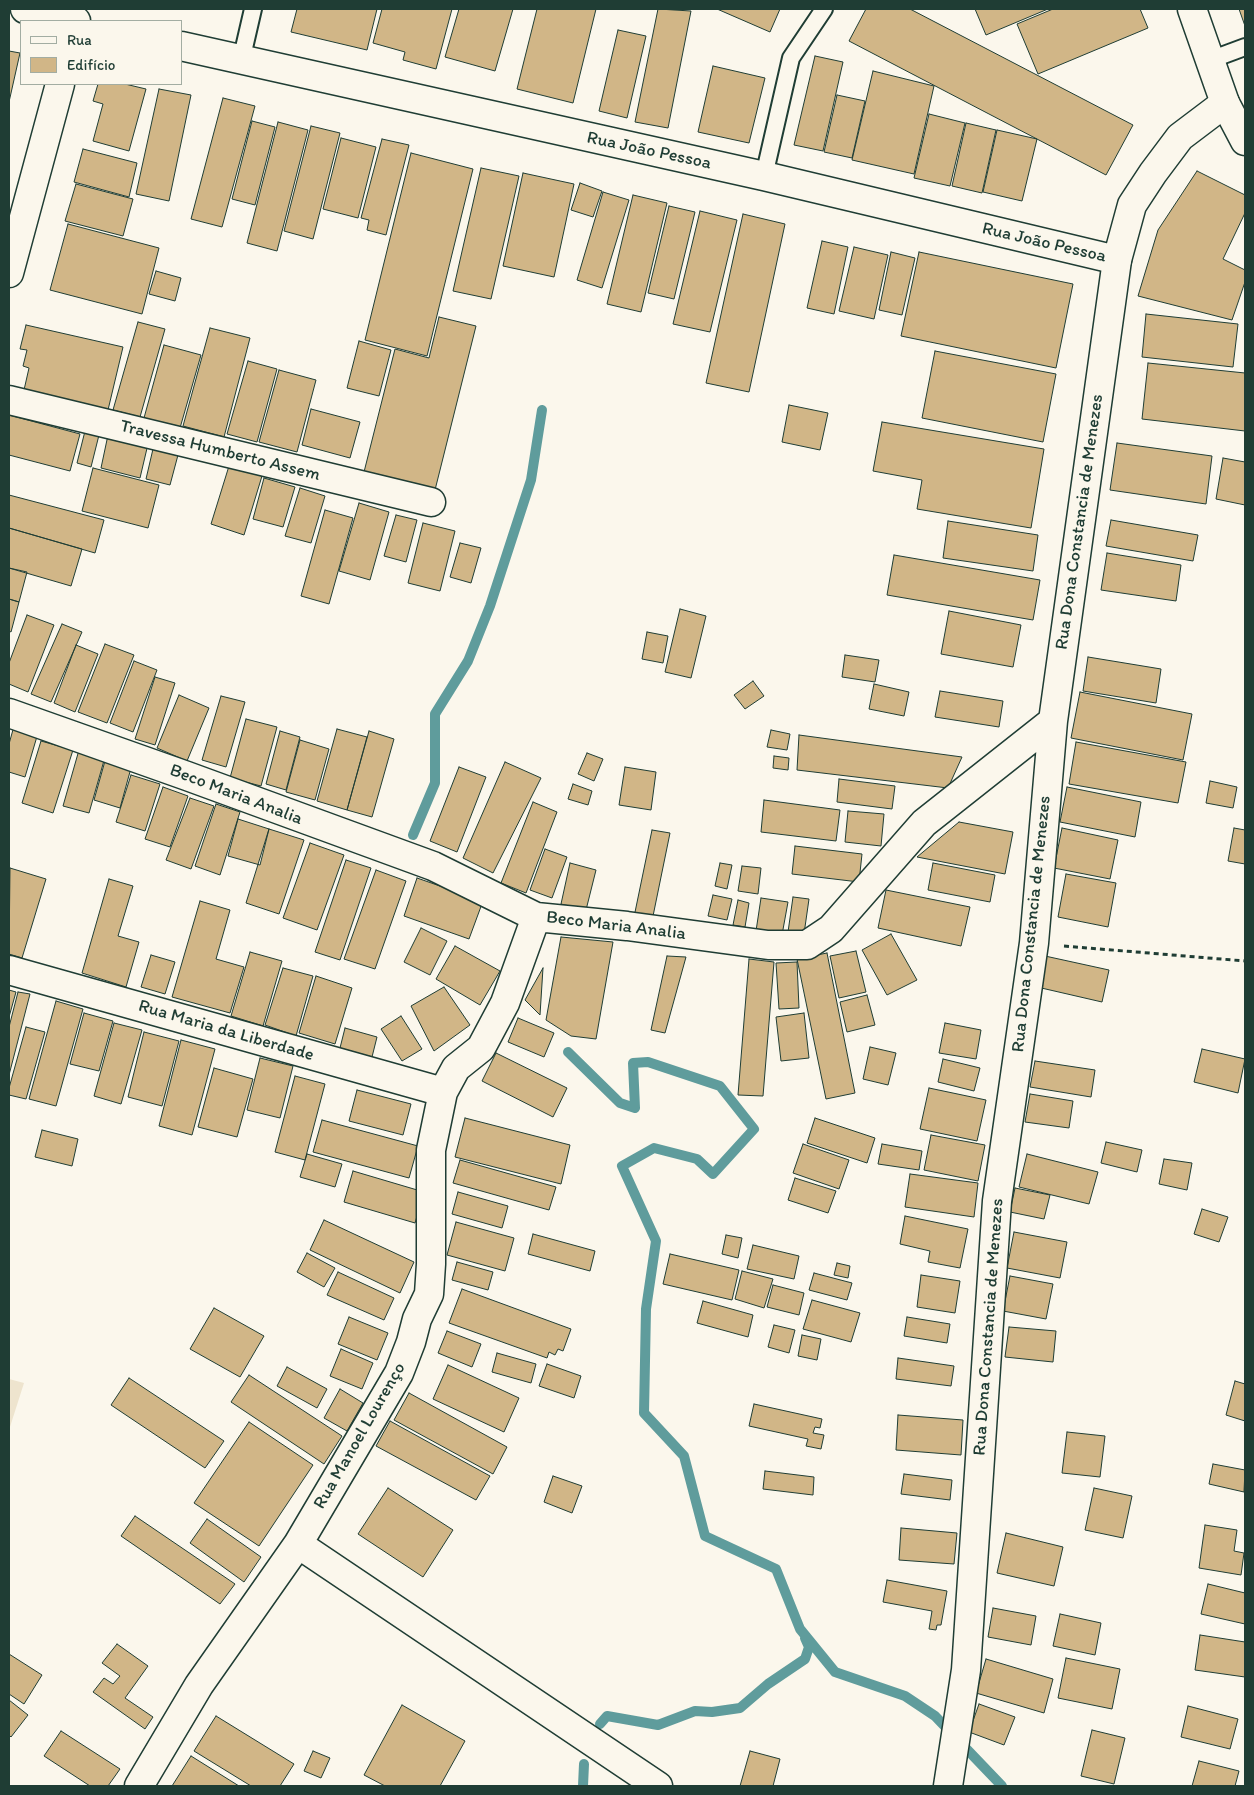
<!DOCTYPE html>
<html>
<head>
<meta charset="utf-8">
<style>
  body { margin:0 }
  #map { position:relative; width:1254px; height:1795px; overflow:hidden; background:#fbf7ec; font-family:Itim,sans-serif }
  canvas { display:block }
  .frame { position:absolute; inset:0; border:10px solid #1f3d34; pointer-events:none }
  .legend { position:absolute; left:20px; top:20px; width:162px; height:65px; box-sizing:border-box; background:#fbf7ec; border:1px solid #a3ada2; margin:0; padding:6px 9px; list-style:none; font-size:15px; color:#1f3d34 }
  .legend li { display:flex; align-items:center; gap:10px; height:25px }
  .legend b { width:25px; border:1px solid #a3ada2 }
</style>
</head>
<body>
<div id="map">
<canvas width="1254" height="1795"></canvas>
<div class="frame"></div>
<ul class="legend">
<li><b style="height:6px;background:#fbf7ec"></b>Rua</li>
<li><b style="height:14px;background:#d1b687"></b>Edifício</li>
</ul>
</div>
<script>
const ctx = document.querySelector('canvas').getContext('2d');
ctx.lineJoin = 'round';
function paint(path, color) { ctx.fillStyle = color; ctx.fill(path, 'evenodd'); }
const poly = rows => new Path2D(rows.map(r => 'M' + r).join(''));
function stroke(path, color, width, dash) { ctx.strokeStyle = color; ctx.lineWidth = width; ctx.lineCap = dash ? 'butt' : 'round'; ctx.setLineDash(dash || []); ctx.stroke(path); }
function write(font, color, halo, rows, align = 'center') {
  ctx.font = font + ' Itim,sans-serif'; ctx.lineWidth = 4; ctx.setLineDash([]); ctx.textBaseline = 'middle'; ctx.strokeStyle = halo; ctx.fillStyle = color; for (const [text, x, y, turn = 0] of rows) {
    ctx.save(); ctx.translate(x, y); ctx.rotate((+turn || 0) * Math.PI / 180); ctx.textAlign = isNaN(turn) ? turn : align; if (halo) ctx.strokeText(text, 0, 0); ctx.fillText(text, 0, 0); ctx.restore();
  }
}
const built = poly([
  [9,1379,24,1383,9,1430]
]);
const stream = poly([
  [413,835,435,783,435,714,468,661,490,606,531,480,542,410],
  [568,1052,620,1103,635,1108,633,1063,648,1062,720,1086,754,1129,713,1174,697,1159,654,1148,622,1166,656,1241,646,1309,644,1413,684,1456,705,1536,776,1569,800,1629,835,1672,905,1696,935,1716,1002,1786],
  [600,1724,607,1716,658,1725,695,1711,712,1712,740,1708,768,1684,805,1659,809,1647,805,1638],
  [583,1786,584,1764]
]);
const building = poly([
  [297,9,377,9,367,50,291,32,297,9],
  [382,9,452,9,436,69,403,60,405,52,373,43,382,9],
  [459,9,513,9,495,71,445,57,459,9],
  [537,9,596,9,573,103,517,89,537,9],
  [658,9,691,11,668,128,635,122,658,9],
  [717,9,780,9,770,32,717,9],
  [866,9,910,9,1133,125,1106,175,849,41,866,9],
  [975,9,1048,9,986,35,975,9],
  [1053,9,1140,9,1148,28,1038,74,1017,24,1053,9],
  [1239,9,1245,9,1245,26,1239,9],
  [618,30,646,36,627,118,599,111,618,30],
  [9,51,20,53,9,102,9,51],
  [815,56,843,62,823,151,794,145,815,56],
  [713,66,765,78,749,143,698,132,713,66],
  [873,71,934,86,914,174,852,160,873,71],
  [98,84,125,84,146,89,129,151,93,141,103,104,93,101,98,84],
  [159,89,191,95,169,201,136,194,159,89],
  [837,95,865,101,852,158,824,152,837,95],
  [223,98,255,106,222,227,191,219,223,98],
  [929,114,965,123,950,186,914,178,929,114],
  [252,121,275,127,255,205,232,199,252,121],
  [278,122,308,130,277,251,247,243,278,122],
  [966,123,996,130,982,193,952,186,966,123],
  [311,126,340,133,313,239,284,231,311,126],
  [997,130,1037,139,1022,201,983,192,997,130],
  [341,138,376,147,358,218,323,209,341,138],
  [382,139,409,145,386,235,367,230,369,220,361,218,382,139],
  [83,149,137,163,129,197,74,182,83,149],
  [411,153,473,169,427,356,365,340,411,153],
  [481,168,519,176,491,299,453,291,481,168],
  [1197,171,1245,195,1245,213,1223,259,1245,270,1245,282,1232,320,1138,296,1158,230,1197,171],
  [523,173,574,184,554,277,503,266,523,173],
  [580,183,602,191,593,217,571,210,580,183],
  [76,184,133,199,123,236,65,221,76,184],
  [603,192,629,200,602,288,577,280,603,192],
  [633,195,667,203,641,312,607,304,633,195],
  [669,206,695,212,674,299,648,293,669,206],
  [700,211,737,220,710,332,673,324,700,211],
  [743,214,785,224,749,392,706,383,743,214],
  [68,224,159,248,142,314,50,290,68,224],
  [822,241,848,247,834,314,807,308,822,241],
  [854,247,888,255,874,319,839,311,854,247],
  [891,252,915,258,902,315,879,310,891,252],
  [919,252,1073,284,1056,368,901,336,919,252],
  [156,271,181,278,175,301,149,294,156,271],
  [1146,314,1238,324,1233,367,1142,357,1146,314],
  [439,317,476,326,435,490,364,472,395,349,429,358,439,317],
  [138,322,165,329,140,417,113,410,138,322],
  [26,325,123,347,108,410,24,390,29,368,23,366,27,350,20,349,26,325],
  [210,328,250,338,224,437,183,426,210,328],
  [359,341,391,350,379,396,347,388,359,341],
  [164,345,201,355,180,428,144,418,164,345],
  [935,351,1056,374,1043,442,922,418,935,351],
  [248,361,277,369,257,442,227,434,248,361],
  [1148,363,1245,373,1245,431,1142,419,1148,363],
  [279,370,316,380,297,452,259,442,279,370],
  [789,405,828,413,820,450,782,442,789,405],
  [311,409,360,422,350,458,302,445,311,409],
  [9,415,80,434,70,471,9,455,9,415],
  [882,422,1044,449,1031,528,917,509,922,480,873,471,882,422],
  [85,431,99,435,91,467,77,463,85,431],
  [108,435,148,444,140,478,101,468,108,435],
  [1117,443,1212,456,1206,504,1110,490,1117,443],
  [153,449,178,455,170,485,146,479,153,449],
  [1223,458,1245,462,1245,505,1216,499,1223,458],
  [229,466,262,476,244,535,211,524,229,466],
  [93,468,159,485,148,528,82,511,93,468],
  [264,478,295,487,283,527,253,519,264,478],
  [300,488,325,496,311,543,285,536,300,488],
  [9,495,104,520,95,553,9,528,9,495],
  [359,503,389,512,370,580,339,571,359,503],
  [325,510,353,518,329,604,301,596,325,510],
  [396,515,417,520,406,562,384,556,396,515],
  [1111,520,1198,535,1193,561,1106,546,1111,520],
  [948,521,1038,535,1033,571,943,558,948,521],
  [423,523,455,531,440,591,408,583,423,523],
  [9,528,82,549,71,586,9,568,9,528],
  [460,543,481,548,471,583,450,577,460,543],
  [1107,553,1181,565,1176,601,1101,590,1107,553],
  [894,555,1040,580,1033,620,887,595,894,555],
  [9,568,27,572,19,602,9,599,9,568],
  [9,599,19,602,11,632,9,631,9,599],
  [680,609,706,616,691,678,665,672,680,609],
  [949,611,1021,625,1013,667,941,654,949,611],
  [27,615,54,625,28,692,9,684,9,663,27,615],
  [62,624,82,632,51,702,31,694,62,624],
  [647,632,668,636,663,663,642,659,647,632],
  [105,644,134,655,107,723,78,712,105,644],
  [76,645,98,654,75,712,54,703,76,645],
  [845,655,879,660,875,682,842,677,845,655],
  [1088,657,1161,669,1156,703,1083,691,1088,657],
  [134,661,157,670,133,732,110,723,134,661],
  [155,677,175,683,155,745,135,739,155,677],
  [753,681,764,696,745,709,734,695,753,681],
  [874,684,909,692,904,716,869,709,874,684],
  [940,691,1003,701,999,727,935,717,940,691],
  [1080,692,1192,714,1183,760,1071,738,1080,692],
  [179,695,209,708,187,761,157,748,179,695],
  [221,696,245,702,226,767,202,760,221,696],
  [246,719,277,727,261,786,230,778,246,719],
  [14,726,38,733,25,777,9,772,9,744,14,726],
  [337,729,367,737,347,810,317,801,337,729],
  [771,730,790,734,787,750,767,747,771,730],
  [280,731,300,737,286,790,266,784,280,731],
  [369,731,394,739,372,817,347,810,369,731],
  [799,735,962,757,948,788,797,770,799,735],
  [300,740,329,749,315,800,286,792,300,740],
  [41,741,73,750,53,813,22,803,41,741],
  [1076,742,1186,762,1178,803,1069,784,1076,742],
  [79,750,105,757,89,813,63,806,79,750],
  [587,753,603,759,594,781,578,774,587,753],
  [774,756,789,758,788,770,773,768,774,756],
  [105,761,131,768,120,808,94,800,105,761],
  [505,762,541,778,493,873,463,858,505,762],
  [459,767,486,777,457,852,430,841,459,767],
  [625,767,656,772,651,810,619,805,625,767],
  [131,775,160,784,145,831,116,822,131,775],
  [839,779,895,786,892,809,837,802,839,779],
  [1210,781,1237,787,1233,808,1206,803,1210,781],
  [573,784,592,791,588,805,568,799,573,784],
  [163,787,188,796,170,847,145,839,163,787],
  [1067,787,1141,802,1135,837,1060,822,1067,787],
  [190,798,214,806,191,869,166,860,190,798],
  [764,800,840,810,836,841,761,832,764,800],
  [533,802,557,812,526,893,501,883,533,802],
  [216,804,240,812,220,875,195,866,216,804],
  [848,811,884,814,881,846,845,842,848,811],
  [238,819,269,829,260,865,228,856,238,819],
  [959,822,1013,832,1005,874,917,857,959,822],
  [1062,828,1118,840,1110,879,1054,868,1062,828],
  [1234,828,1245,830,1245,864,1228,861,1234,828],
  [269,829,304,840,279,914,246,903,269,829],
  [652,830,670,833,652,921,634,917,652,830],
  [310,843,344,855,317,930,283,918,310,843],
  [795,846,862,854,859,882,792,874,795,846],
  [545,849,567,857,552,898,530,890,545,849],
  [346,860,371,868,340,960,315,952,346,860],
  [570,863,596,870,586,910,561,904,570,863],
  [720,863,732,865,727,889,715,886,720,863],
  [933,863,995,875,990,902,928,890,933,863],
  [742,866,761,868,758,894,738,891,742,866],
  [10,868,46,879,22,958,9,954,10,868],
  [376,870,406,881,375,969,344,959,376,870],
  [1066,874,1116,883,1108,927,1058,917,1066,874],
  [417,878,483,901,469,939,404,916,417,878],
  [109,879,133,886,118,936,139,942,126,987,82,973,109,879],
  [886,890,970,907,961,946,878,928,886,890],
  [713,895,732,899,727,920,708,916,713,895],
  [793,897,809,899,804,934,788,932,793,897],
  [761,898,788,902,782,935,756,931,761,898],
  [738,900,749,903,745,927,733,925,738,900],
  [200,901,230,910,216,959,244,967,230,1013,172,997,200,901],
  [421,928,447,941,430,975,404,962,421,928],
  [891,934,917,980,887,995,862,950,891,934],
  [561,937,613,942,596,1039,571,1036,546,1020,561,937],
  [455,946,500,971,480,1005,436,979,455,946],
  [856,951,866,992,839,998,830,956,856,951],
  [250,952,282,961,263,1026,231,1016,250,952],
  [827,953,855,1093,826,1099,797,959,827,953],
  [151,955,175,962,165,994,141,987,151,955],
  [667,956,686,957,665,1033,651,1030,667,956],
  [1045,956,1109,970,1102,1002,1037,987,1045,956],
  [749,959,774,962,763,1096,738,1095,749,959],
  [797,962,799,1008,779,1009,776,963,797,962],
  [283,968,313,976,296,1036,265,1025,283,968],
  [543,968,540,1015,525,1000,543,968],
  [316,976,352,988,335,1044,299,1033,316,976],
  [444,987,470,1025,434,1051,411,1006,444,987],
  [9,990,16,992,9,1017,9,990],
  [18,992,30,994,9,1075,9,1027,18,992],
  [867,995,875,1025,847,1032,840,1002,867,995],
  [56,1001,83,1009,56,1106,29,1099,56,1001],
  [84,1013,113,1021,99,1071,70,1064,84,1013],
  [804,1013,809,1058,781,1061,776,1017,804,1013],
  [401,1016,422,1049,402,1061,381,1029,401,1016],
  [518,1018,554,1033,544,1057,508,1042,518,1018],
  [114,1023,142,1030,121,1104,94,1096,114,1023],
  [945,1023,981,1030,976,1059,939,1053,945,1023],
  [26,1027,45,1032,26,1099,9,1095,9,1088,26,1027],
  [345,1028,377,1037,372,1057,340,1048,345,1028],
  [144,1032,179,1041,162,1106,128,1097,144,1032],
  [181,1040,215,1049,192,1135,159,1126,181,1040],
  [870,1047,896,1053,888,1085,863,1079,870,1047],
  [1202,1049,1245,1059,1238,1093,1194,1082,1202,1049],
  [496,1053,567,1088,553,1117,482,1081,496,1053],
  [260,1058,293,1066,280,1118,247,1110,260,1058],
  [943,1059,980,1068,974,1091,938,1082,943,1059],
  [1035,1061,1095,1070,1091,1097,1030,1087,1035,1061],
  [214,1068,253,1079,237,1137,198,1127,214,1068],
  [295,1076,325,1084,305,1160,275,1152,295,1076],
  [929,1088,986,1100,977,1141,920,1129,929,1088],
  [357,1090,411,1104,403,1135,349,1121,357,1090],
  [1030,1094,1073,1101,1069,1128,1025,1122,1030,1094],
  [465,1118,570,1145,561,1184,455,1157,465,1118],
  [815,1118,875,1138,867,1163,807,1143,815,1118],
  [322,1120,418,1146,409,1178,313,1152,322,1120],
  [42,1130,78,1139,72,1166,35,1157,42,1130],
  [931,1135,985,1145,978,1181,924,1170,931,1135],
  [1106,1142,1142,1150,1137,1172,1101,1163,1106,1142],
  [803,1144,849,1160,839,1189,793,1173,803,1144],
  [882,1144,922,1151,919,1170,878,1164,882,1144],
  [307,1154,342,1164,335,1187,300,1177,307,1154],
  [1027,1154,1098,1172,1089,1204,1019,1187,1027,1154],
  [1164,1159,1192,1163,1187,1190,1159,1184,1164,1159],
  [460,1160,556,1187,549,1210,453,1183,460,1160],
  [353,1171,424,1192,415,1223,344,1202,353,1171],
  [910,1174,978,1183,974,1217,905,1207,910,1174],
  [795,1178,836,1191,828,1213,788,1200,795,1178],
  [1015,1188,1050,1195,1044,1219,1010,1212,1015,1188],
  [458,1192,508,1206,502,1228,452,1214,458,1192],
  [1202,1209,1228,1217,1219,1242,1194,1234,1202,1209],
  [905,1216,968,1229,960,1268,928,1262,930,1251,900,1244,905,1216],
  [324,1220,414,1262,400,1293,310,1250,324,1220],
  [456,1222,514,1238,505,1271,447,1255,456,1222],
  [1014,1232,1067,1242,1060,1278,1007,1268,1014,1232],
  [533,1234,595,1251,590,1271,528,1254,533,1234],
  [726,1235,742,1238,738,1258,722,1254,726,1235],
  [753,1245,799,1256,794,1279,747,1269,753,1245],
  [307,1253,335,1268,324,1287,297,1272,307,1253],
  [670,1254,739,1270,732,1300,663,1284,670,1254],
  [457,1262,493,1272,488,1290,452,1280,457,1262],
  [837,1263,850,1266,848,1278,834,1275,837,1263],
  [742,1271,773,1279,764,1308,735,1299,742,1271],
  [338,1272,394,1298,384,1320,327,1295,338,1272],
  [814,1273,852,1283,847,1300,809,1290,814,1273],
  [921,1275,960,1281,955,1313,917,1307,921,1275],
  [1010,1276,1053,1284,1046,1319,1003,1311,1010,1276],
  [773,1285,804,1293,799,1315,767,1307,773,1285],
  [462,1289,571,1329,563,1351,558,1349,555,1355,549,1352,547,1358,449,1323,462,1289],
  [812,1300,860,1313,851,1342,803,1329,812,1300],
  [703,1301,753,1315,748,1337,697,1323,703,1301],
  [214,1308,264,1336,240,1377,190,1349,214,1308],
  [349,1317,388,1333,377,1360,338,1344,349,1317],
  [907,1317,950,1324,947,1343,904,1336,907,1317],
  [774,1325,795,1330,789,1353,768,1347,774,1325],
  [1009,1327,1056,1331,1053,1362,1005,1357,1009,1327],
  [447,1331,481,1344,472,1367,438,1353,447,1331],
  [802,1335,821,1339,817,1360,798,1356,802,1335],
  [341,1349,373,1363,362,1389,330,1376,341,1349],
  [497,1353,536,1364,531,1383,492,1372,497,1353],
  [898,1358,954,1366,951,1386,896,1379,898,1358],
  [547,1364,581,1376,574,1398,539,1386,547,1364],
  [448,1365,519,1398,504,1432,433,1399,448,1365],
  [287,1367,327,1389,317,1408,277,1386,287,1367],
  [249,1375,342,1436,324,1464,231,1402,249,1375],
  [129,1378,224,1441,205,1468,111,1405,129,1378],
  [1235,1381,1245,1384,1245,1421,1226,1415,1235,1381],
  [340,1389,363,1403,347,1431,324,1418,340,1389],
  [409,1393,507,1447,493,1474,394,1420,409,1393],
  [754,1404,822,1419,820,1428,815,1427,813,1433,824,1435,821,1449,806,1446,808,1439,749,1426,754,1404],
  [898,1415,963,1420,961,1455,896,1450,898,1415],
  [390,1421,490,1476,476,1500,376,1446,390,1421],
  [249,1422,313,1465,259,1546,194,1503,249,1422],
  [1067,1432,1105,1436,1100,1477,1062,1473,1067,1432],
  [1213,1464,1245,1470,1244,1492,1209,1484,1213,1464],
  [765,1471,814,1477,813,1495,763,1489,765,1471],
  [904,1474,952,1480,950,1500,901,1494,904,1474],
  [553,1476,582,1486,572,1513,544,1502,553,1476],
  [388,1488,453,1530,423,1577,358,1534,388,1488],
  [1094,1488,1132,1496,1123,1538,1085,1530,1094,1488],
  [135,1516,235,1584,220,1604,121,1536,135,1516],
  [207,1519,261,1557,244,1582,190,1543,207,1519],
  [1205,1525,1237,1530,1234,1551,1244,1553,1241,1575,1199,1568,1205,1525],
  [901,1528,957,1533,954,1564,899,1560,901,1528],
  [1006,1533,1063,1547,1054,1586,997,1573,1006,1533],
  [887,1580,947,1591,941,1625,937,1625,936,1630,929,1629,932,1611,883,1602,887,1580],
  [1208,1584,1245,1593,1245,1624,1201,1614,1208,1584],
  [993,1608,1036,1616,1031,1645,988,1637,993,1608],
  [1060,1614,1101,1623,1095,1655,1053,1646,1060,1614],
  [1200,1635,1245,1642,1245,1677,1195,1670,1200,1635],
  [117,1644,148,1666,125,1698,153,1717,145,1729,93,1692,104,1678,113,1684,120,1676,102,1663,117,1644],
  [9,1654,42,1675,24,1704,9,1694,9,1654],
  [1066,1658,1120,1669,1112,1709,1058,1698,1066,1658],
  [986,1659,1053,1679,1044,1713,976,1693,986,1659],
  [9,1700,28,1715,11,1737,9,1735,9,1700],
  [979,1704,1015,1717,1004,1745,969,1732,979,1704],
  [402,1705,465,1741,440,1786,385,1786,364,1775,402,1705],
  [1188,1706,1238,1719,1230,1749,1181,1737,1188,1706],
  [216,1716,294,1764,280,1786,251,1786,194,1751,216,1716],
  [1092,1730,1125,1738,1114,1784,1081,1776,1092,1730],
  [61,1731,120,1769,108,1786,90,1786,44,1756,61,1731],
  [313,1751,330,1758,321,1778,304,1771,313,1751],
  [750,1751,780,1759,773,1786,740,1786,750,1751],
  [191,1756,239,1786,172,1786,191,1756],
  [1199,1761,1239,1771,1235,1786,1192,1786,1199,1761]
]);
const path = poly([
  [1064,946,1245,961]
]);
const service = poly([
  [1210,60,1245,47],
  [241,61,253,9],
  [764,176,791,58,824,9]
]);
const minor = poly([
  [1225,103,1245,141],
  [9,400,431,502],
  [9,713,187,776,433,866,536,917,627,926,768,945,807,945,831,929,924,823,1053,721],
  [9,970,443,1092],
  [298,1544,658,1786],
  [139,1786,199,1685,298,1544,399,1373,411,1342,417,1319,429,1294,431,1264,431,1150,443,1092,456,1068,481,1048,505,1003,536,917],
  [948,1786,966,1670,997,1201,1034,943,1053,721,1117,260]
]);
const tertiary = poly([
  [25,9,76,21],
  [181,46,764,176,1117,260,1132,205,1153,173,1180,137,1225,103,1192,9],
  [9,273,60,84]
]);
const streetNames = [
  ["Rua João Pessoa",649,151,12],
  ["Rua João Pessoa",1044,243,13],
  ["Travessa Humberto Assem",220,451,14],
  ["Rua Dona Constancia de Menezes",1080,522,-82],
  ["Beco Maria Analia",236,795,21],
  ["Rua Dona Constancia de Menezes",1032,924,-84],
  ["Beco Maria Analia",616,926,7],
  ["Rua Maria da Liberdade",226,1031,16],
  ["Rua Dona Constancia de Menezes",989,1327,-86],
  ["Rua Manoel Lourenço",360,1436,-60]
];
paint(built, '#eee4ce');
stroke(stream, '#5f9c9c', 10);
paint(building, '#d1b687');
stroke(building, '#1f3d34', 1);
stroke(service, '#1f3d34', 20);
stroke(minor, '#1f3d34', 31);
stroke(tertiary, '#1f3d34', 31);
stroke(path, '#1f3d34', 3, [5, 4]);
stroke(service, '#fbf7ec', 16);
stroke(minor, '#fbf7ec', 28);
stroke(tertiary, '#fbf7ec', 28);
write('18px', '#1f3d34', '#fbf7ec', streetNames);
</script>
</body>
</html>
